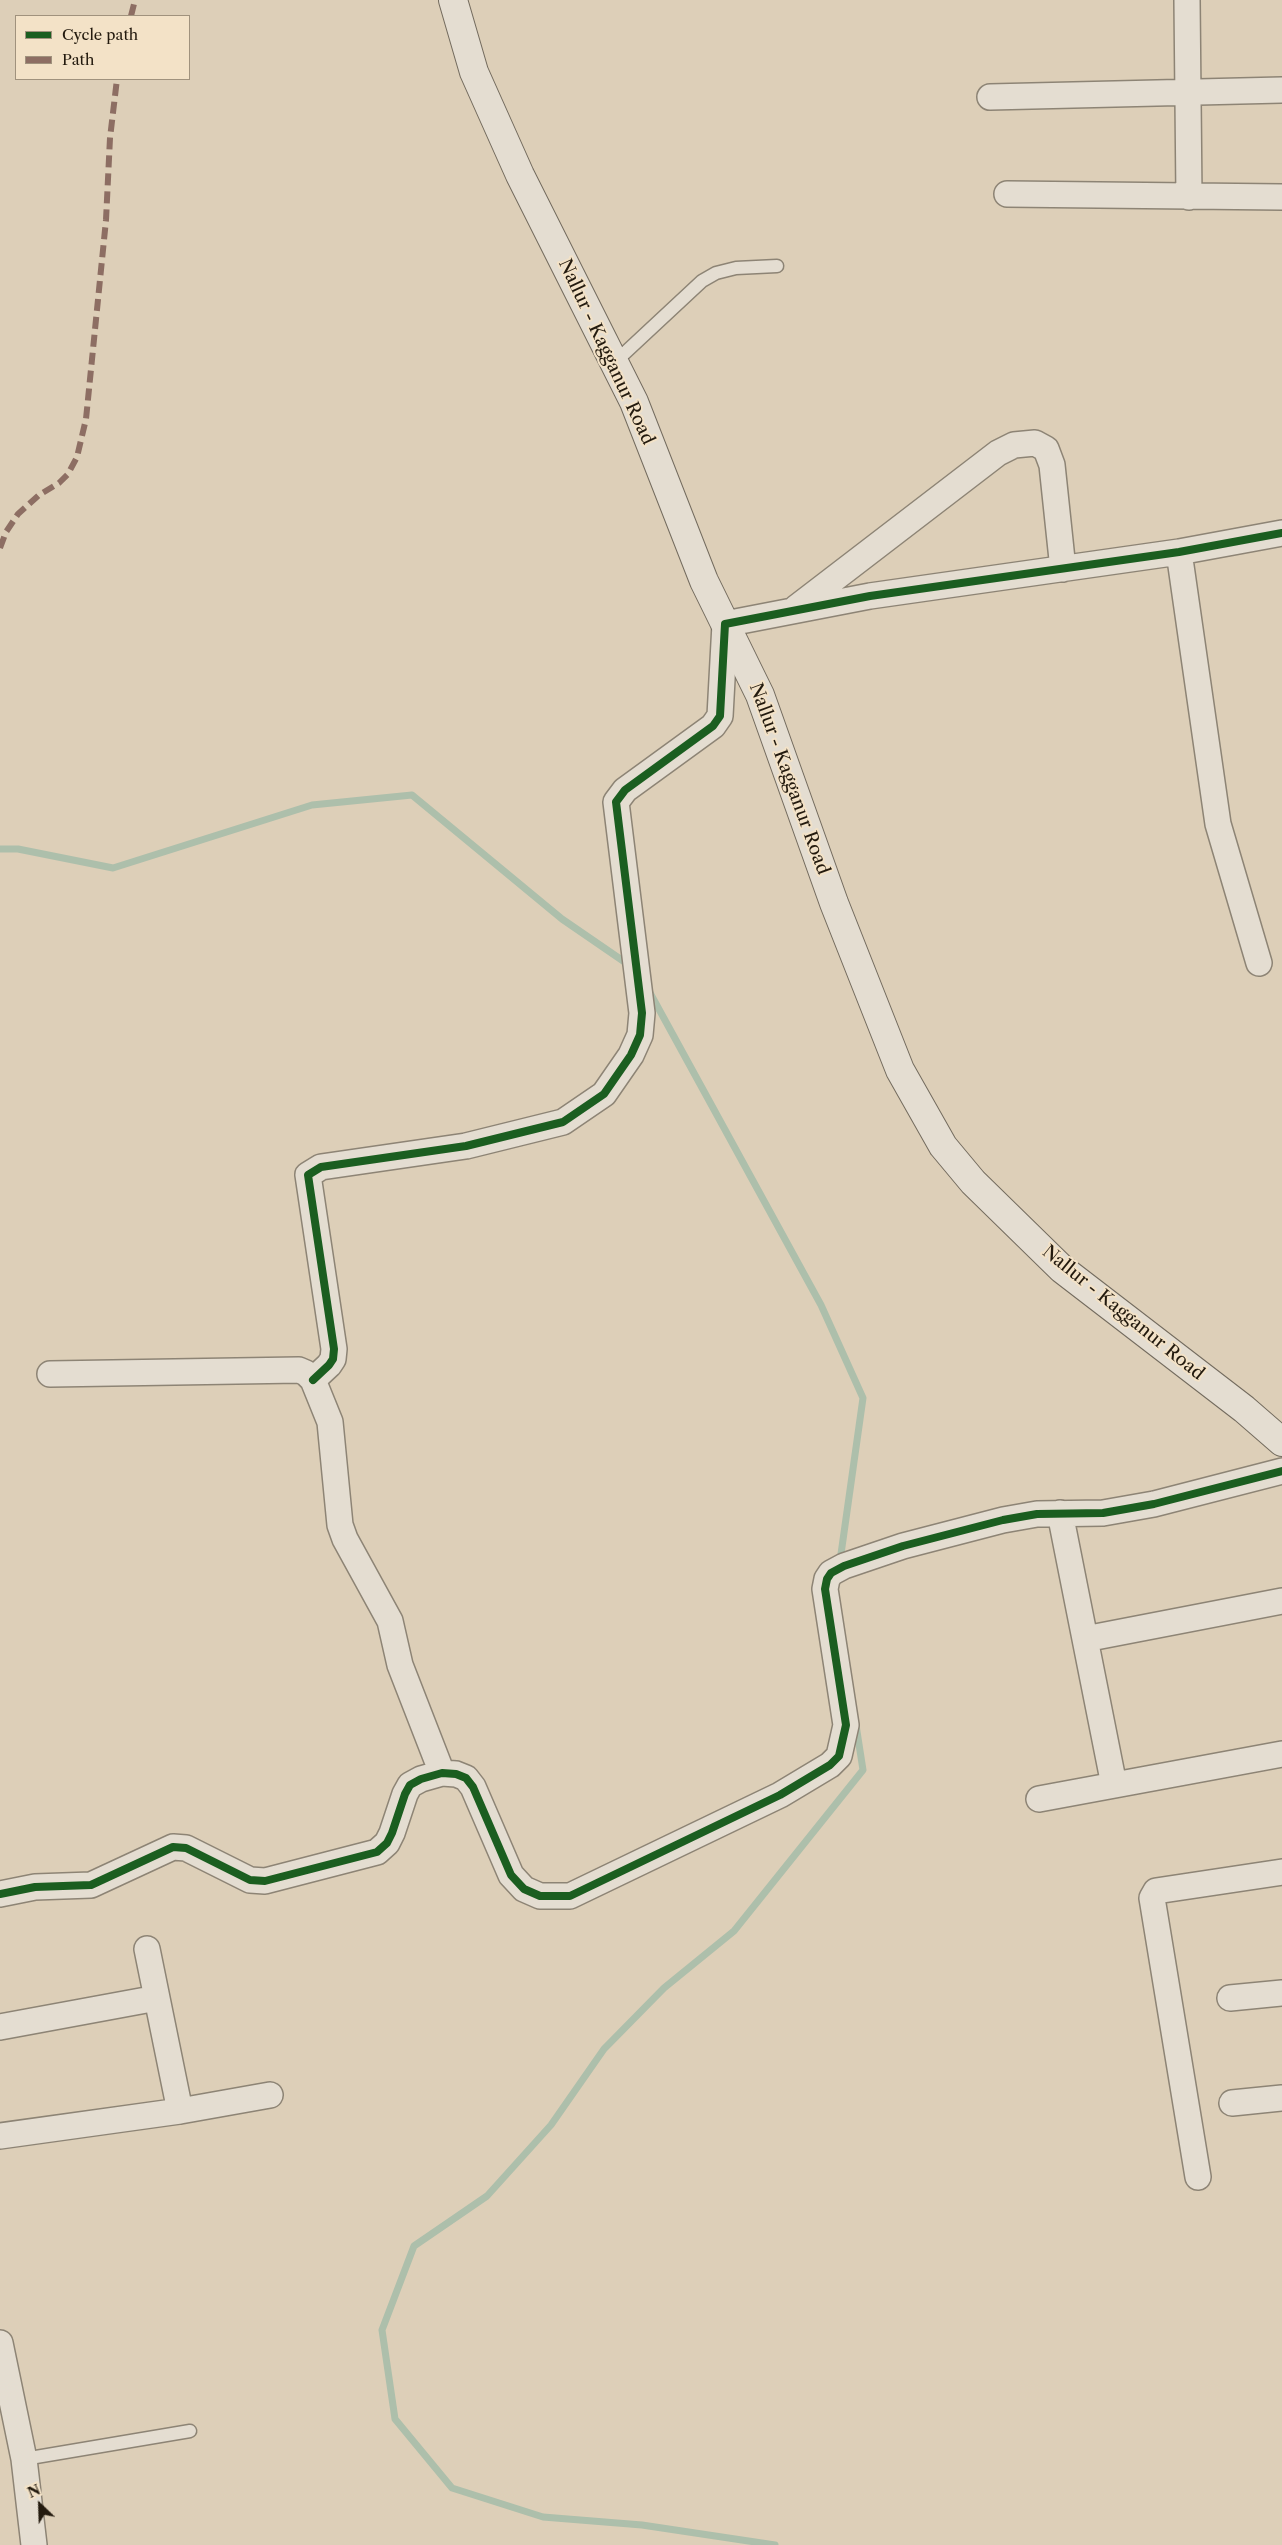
<!DOCTYPE html>
<html>
<head>
<meta charset="utf-8">
<style>
  body { margin:0 }
  #map { position:relative; width:1282px; height:2545px; overflow:hidden; background:#ddcfb8; font-family:"Libre Caslon Text",serif }
  canvas { display:block }
  .legend { position:absolute; left:15px; top:15px; width:175px; height:65px; box-sizing:border-box; background:#f3e2c7; border:1px solid #a0927d; margin:0; padding:6px 9px; list-style:none; font-size:15px; color:#231a0e }
  .legend li { display:flex; align-items:center; gap:10px; height:25px }
  .legend b { width:25px; border:1px solid #a0927d }
  .north { position:absolute; left:15px; top:2480px; width:50px; height:50px; -webkit-text-stroke:4px #f3e2c7; paint-order:stroke; rotate:336deg; font-size:14px; font-weight:700; line-height:20px; text-align:center; color:#231a0e }
  .north::after { content:''; display:block; margin:auto; width:18px; height:22px; background:#231a0e; clip-path:polygon(50% 0,100% 100%,50% 72%,0 100%) }
</style>
</head>
<body>
<div id="map">
<canvas width="1282" height="2545"></canvas>
<ul class="legend">
<li><b style="height:6px;background:#1b5e20"></b>Cycle path</li>
<li><b style="height:6px;background:#8d6e63"></b>Path</li>
</ul>
<div class="north">N</div>
</div>
<script>
const ctx = document.querySelector('canvas').getContext('2d');
ctx.lineJoin = 'round';
const poly = rows => new Path2D(rows.map(r => 'M' + r).join(''));
function stroke(path, color, width, dash) { ctx.strokeStyle = color; ctx.lineWidth = width; ctx.lineCap = dash ? 'butt' : 'round'; ctx.setLineDash(dash || []); ctx.stroke(path); }
function write(font, color, halo, rows, align = 'center') {
  ctx.font = font + ' "Libre Caslon Text",serif'; ctx.lineWidth = 4; ctx.setLineDash([]); ctx.textBaseline = 'middle'; ctx.strokeStyle = halo; ctx.fillStyle = color; for (const [text, x, y, turn = 0] of rows) {
    ctx.save(); ctx.translate(x, y); ctx.rotate((+turn || 0) * Math.PI / 180); ctx.textAlign = isNaN(turn) ? turn : align; if (halo) ctx.strokeText(text, 0, 0); ctx.fillText(text, 0, 0); ctx.restore();
  }
}
const stream = poly([
  [0,849,18,849,113,868,312,805,412,795,562,919,629,965],
  [649,991,821,1305,863,1398,840,1561],
  [775,2545,642,2525,543,2517,452,2488,395,2419,382,2330,414,2246,487,2196,551,2125,604,2049,664,1988,734,1931,863,1770,856,1725]
]);
const service = poly([
  [614,363,702,281,716,273,736,268,777,266],
  [24,2459,190,2431]
]);
const minor = poly([
  [1187,0,1189,197],
  [990,97,1282,90],
  [1007,194,1282,197],
  [1179,552,1218,824,1259,963],
  [796,608,998,453,1014,445,1035,443,1046,449,1052,465,1063,569],
  [50,1374,299,1370,306,1373,313,1380,330,1422,340,1525,345,1539,390,1621,400,1665,442,1773],
  [313,1380,329,1365,333,1359,334,1349,308,1175,321,1167,466,1146,563,1122,604,1094,631,1055,640,1035,642,1013,616,802,625,790,713,726,720,716,725,624,870,596,1179,552,1282,533],
  [1060,1513,1114,1785],
  [1085,1639,1282,1601],
  [1039,1799,1282,1754],
  [0,1894,35,1887,91,1885,173,1847,186,1848,250,1880,265,1881,377,1852,387,1843,392,1833,405,1794,410,1785,421,1779,442,1773,456,1774,466,1778,473,1787,511,1875,524,1889,540,1896,570,1896,780,1795,830,1765,839,1756,846,1725,825,1589,827,1579,831,1573,844,1566,903,1546,1003,1520,1037,1514,1103,1513,1154,1504,1282,1471],
  [147,1949,180,2111],
  [1230,1998,1282,1993],
  [0,2027,157,1998],
  [1232,2103,1282,2098],
  [0,2136,180,2111,270,2095],
  [1198,2177,1152,1898,1156,1891,1282,1872],
  [0,2343,24,2459,34,2545]
]);
const secondary = poly([
  [453,0,474,72,520,175,634,402,704,581,760,695,834,903,900,1070,943,1146,973,1182,1062,1269,1244,1409,1282,1442]
]);
const quiet = poly([
  [131,16,135,0],
  [0,548,6,532,18,514,39,495,59,483,68,474,77,457,86,419,106,220,110,138,117,79]
]);
const cycleway = poly([
  [313,1380,329,1365,333,1359,334,1349,308,1175,321,1167,466,1146,563,1122,604,1094,631,1055,640,1035,642,1013,616,802,625,790,713,726,720,716,725,624,870,596,1179,552,1282,533],
  [0,1894,35,1887,91,1885,173,1847,186,1848,250,1880,265,1881,377,1852,387,1843,392,1833,405,1794,410,1785,421,1779,442,1773,456,1774,466,1778,473,1787,511,1875,524,1889,540,1896,570,1896,780,1795,830,1765,839,1756,846,1725,825,1589,827,1579,831,1573,844,1566,903,1546,1003,1520,1037,1514,1103,1513,1154,1504,1282,1471]
]);
const streetNames = [
  ["Nallur - Kagganur Road",606,352,65],
  ["Nallur - Kagganur Road",789,779,70],
  ["Nallur - Kagganur Road",1123,1313,39]
];
stroke(stream, '#adbfab', 7);
stroke(service, '#8d8475', 15);
stroke(minor, '#8d8475', 28);
stroke(secondary, '#736b5e', 30);
stroke(service, '#e4ddd1', 12);
stroke(minor, '#e4ddd1', 25);
stroke(secondary, '#e4ddd1', 28);
stroke(quiet, '#8d6e63', 6, [12, 6]);
stroke(cycleway, '#1b5e20', 8);
write('18px', '#231a0e', '#f3e2c7', streetNames);
</script>
</body>
</html>
